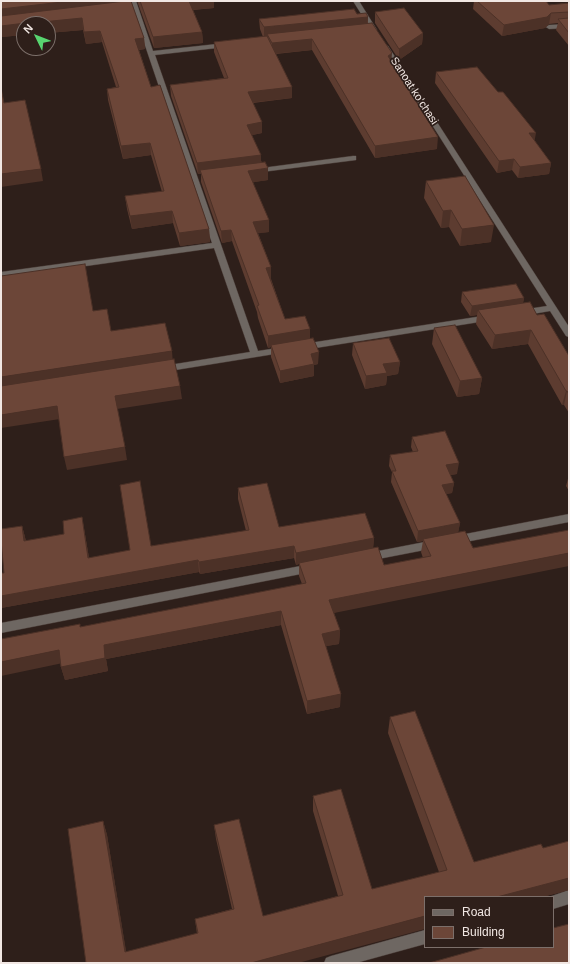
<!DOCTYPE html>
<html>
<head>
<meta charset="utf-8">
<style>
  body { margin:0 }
  #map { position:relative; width:570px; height:964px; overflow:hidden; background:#2e1f1a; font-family:Arial,sans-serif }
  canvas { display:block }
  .frame { position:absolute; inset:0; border:2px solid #f1e7e3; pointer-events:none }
  .legend { position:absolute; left:424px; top:896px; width:130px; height:52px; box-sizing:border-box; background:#2e1f1a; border:1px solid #7c6f6a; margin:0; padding:5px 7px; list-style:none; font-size:12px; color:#f1e7e3 }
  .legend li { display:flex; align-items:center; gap:8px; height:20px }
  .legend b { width:20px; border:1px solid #7c6f6a }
  .north { position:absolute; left:16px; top:16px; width:40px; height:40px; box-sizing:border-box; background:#2e1f1a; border:1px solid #7c6f6a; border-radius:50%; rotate:313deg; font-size:11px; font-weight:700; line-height:16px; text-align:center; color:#f1e7e3 }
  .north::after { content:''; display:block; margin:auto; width:14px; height:18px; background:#58d570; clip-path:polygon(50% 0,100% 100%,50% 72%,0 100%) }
</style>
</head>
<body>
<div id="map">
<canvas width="570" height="964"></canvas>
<div class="frame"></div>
<ul class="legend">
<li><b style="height:5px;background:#6e6762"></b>Road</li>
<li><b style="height:11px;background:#6c4638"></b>Building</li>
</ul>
<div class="north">N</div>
</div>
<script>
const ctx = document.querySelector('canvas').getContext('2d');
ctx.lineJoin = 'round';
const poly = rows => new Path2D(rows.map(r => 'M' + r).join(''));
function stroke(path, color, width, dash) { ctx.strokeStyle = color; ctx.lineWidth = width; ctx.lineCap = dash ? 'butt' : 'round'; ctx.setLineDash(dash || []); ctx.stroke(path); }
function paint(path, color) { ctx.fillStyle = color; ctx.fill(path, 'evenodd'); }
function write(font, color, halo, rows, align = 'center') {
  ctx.font = font + ' Arial,sans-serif'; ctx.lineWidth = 3.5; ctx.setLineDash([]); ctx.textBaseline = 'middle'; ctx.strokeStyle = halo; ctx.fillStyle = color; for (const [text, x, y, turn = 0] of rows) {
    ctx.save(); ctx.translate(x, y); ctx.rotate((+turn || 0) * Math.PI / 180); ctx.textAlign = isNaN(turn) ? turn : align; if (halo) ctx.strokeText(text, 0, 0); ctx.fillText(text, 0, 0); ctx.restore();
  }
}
const street = poly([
  [130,1,136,1,153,51,226,43,229,45,226,47,155,55,258,351,284,347,288,350,287,352,163,372,160,371,158,369,160,367,163,366,250,352,214,248,1,278,1,272,212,243,130,1],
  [353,1,359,1,377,30,376,31,372,31,353,1],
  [569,24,569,28,549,29,546,27,549,25,569,24],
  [383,45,388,46,569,327,569,337,566,336,550,311,521,316,517,313,521,310,547,306,382,46,383,45],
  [353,156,356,156,356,160,254,173,250,171,254,169,353,156],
  [489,315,492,316,493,318,492,320,303,350,299,347,303,344,489,315],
  [569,514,569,522,455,544,451,543,450,540,451,537,455,536,569,514],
  [435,540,439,541,440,544,439,547,435,548,368,561,364,560,363,557,364,554,368,553,435,540],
  [311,564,315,565,316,568,315,571,311,572,1,633,1,623,311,564],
  [569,890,569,904,553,909,553,897,549,897,569,890],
  [425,930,425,944,356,963,324,963,326,958,331,956,425,930]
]);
const wall = poly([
  [1,1,131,1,144,38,145,49,139,50,151,87,160,85,209,229,210,242,180,246,173,223,132,229,127,209,125,196,162,192,151,155,123,159,108,100,107,89,116,87,102,42,86,44,83,30,48,33,48,24,24,24,24,35,1,37,1,26,42,21,1,26],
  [137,1,214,1,214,8,193,10,202,32,203,43,154,48],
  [474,1,546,1,549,5,569,3,569,46,556,30,558,23,549,24,545,28,502,36,473,9],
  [375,12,423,33,422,44,399,60,375,23],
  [357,14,368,17,368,23,391,61,437,149,375,158,312,50,276,54,292,87,292,98,253,103,262,133,252,135,268,180,253,182,269,232,258,233,271,267,271,279,285,319,310,338,318,364,314,365,314,376,280,383,271,357,271,347,268,348,258,318,257,312,232,241,222,243,201,182,201,174,198,174,171,96,170,85,224,78,214,52,214,42,263,37,260,29,259,19],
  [436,72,534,140,551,163,549,174,518,178,512,170,497,173,435,83],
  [426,181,491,242,460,246,449,227,441,228,424,198],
  [462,292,524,298,523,303,537,315,569,356,569,413,564,405,562,405,528,344,492,349,476,324,477,315,470,316,461,302],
  [434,328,482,378,479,394,457,397,432,344],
  [353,343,400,362,398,374,387,376,386,385,365,389,352,355],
  [412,437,457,474,450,475,454,483,452,493,446,494,460,523,458,532,473,548,334,613,340,630,339,644,326,646,340,707,307,714,281,625,106,659,108,671,65,680,61,667,80,627,302,584,299,576,299,564,296,565,294,558,200,574,199,572,1,608,1,573,4,573,22,526,26,541,64,534,82,517,89,558,151,546,246,531,238,499,238,488,279,527,374,538,373,548,384,565,423,558,421,552,423,541,417,542,391,482,392,472,389,466,390,455,413,452,411,447],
  [569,475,569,491,566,486],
  [390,717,474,862,543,848,569,890,542,897,425,897,86,963,103,821,107,835,126,952,197,934,195,919,232,909,216,839,214,825,263,916,338,896,313,811,313,796,372,889,439,872,388,733]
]);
const shadedWall = poly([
  [71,1,130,1,1,20,1,9],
  [188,1,214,1,214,8,189,10],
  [551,13,549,24,545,28,502,36,504,25],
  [368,17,367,28,267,34,267,38,264,38,264,27],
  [82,18,83,30,48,33,48,24,24,24,24,35,1,37,1,26,42,21],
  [100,31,102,42,86,44,84,32],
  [202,32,203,43,154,48,153,37],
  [423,33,422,44,399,60,399,49],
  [144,38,145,49,136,50,135,39],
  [312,39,312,50,272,54,272,43],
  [392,53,391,65,388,56],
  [292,87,292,98,248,103,248,92],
  [262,122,262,133,248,136,247,125],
  [529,133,536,133,534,144],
  [438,137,437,149,375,158,375,146],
  [150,143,151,155,123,159,121,146],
  [261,155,261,166,200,170,201,174,198,174,197,163],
  [514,159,512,170,497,173,499,161],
  [551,163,549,174,518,178,520,167],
  [268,168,268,180,249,183,248,171],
  [41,169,43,181,1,187,1,174],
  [451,210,449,227,441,228,443,211],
  [172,211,173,223,132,229,130,216],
  [269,220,269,232,253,234,253,222],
  [494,225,491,242,460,246,462,229],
  [209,229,210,242,180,246,179,233],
  [231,230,232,241,222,243,221,231],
  [271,267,271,279,267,280,266,268],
  [524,298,522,308,478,310,477,315,470,316,472,306],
  [310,329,310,341,271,345,271,347,268,348,268,336],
  [531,330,528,344,492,349,495,335],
  [172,351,173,364,1,390,1,377],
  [319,352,318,364,314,365,314,376,280,383,280,371,311,354],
  [400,362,398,374,387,376,386,385,365,389,366,376,383,364],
  [482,378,479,394,457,397,460,381],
  [180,386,182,399,117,409,115,396],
  [566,391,567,391,564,405,562,405],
  [57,406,60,419,1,428,1,415],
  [125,447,127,460,67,470,64,457],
  [459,463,457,474,444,476,446,465],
  [454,483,452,493,440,495,442,485],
  [82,517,84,529,91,569,88,558],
  [460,523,458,534,423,539,423,541,417,542,418,531],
  [22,526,25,537,27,553,24,541],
  [374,538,373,550,299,563,299,564,296,565,296,553],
  [294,546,294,558,200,574,199,562],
  [569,553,569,566,329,614,329,600],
  [198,560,199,572,1,608,1,596],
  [281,611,281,625,106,659,108,671,65,680,61,667,104,645],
  [340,630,339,644,321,647,322,634],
  [59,650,63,663,1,676,1,662],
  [341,694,340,707,307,714,307,701],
  [103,821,107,835,128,963,125,952],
  [569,878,569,890,542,897,497,897],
  [425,916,425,929,298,963,251,963]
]);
const building = poly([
  [1,1,71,1,1,9,1,1],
  [125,1,131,1,144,38,135,39,151,87,160,85,209,229,179,233,172,211,130,216,125,196,164,191,150,143,121,146,107,89,119,87,100,31,84,32,82,18,42,22,42,21,1,26,1,16,125,1],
  [140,1,189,1,202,32,153,37,140,1],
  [477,1,546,1,549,5,569,3,569,12,551,13,547,17,504,25,477,1],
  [404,8,423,33,399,49,375,12,404,8],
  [354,9,357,14,366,13,368,17,264,27,259,19,354,9],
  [569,18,569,33,558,19,569,18],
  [372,23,392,53,388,56,438,137,375,146,312,39,272,43,267,34,372,23],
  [267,36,292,87,248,92,262,122,247,125,261,155,197,163,170,85,228,78,214,42,267,36],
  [477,67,498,92,503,92,536,133,529,133,551,163,520,167,514,159,499,161,436,72,477,67],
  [1,88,4,103,25,100,41,169,1,174,1,88],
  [265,162,268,168,248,171,269,220,253,222,271,267,266,268,285,319,305,316,310,329,268,336,257,306,259,305,231,230,221,231,200,170,265,162],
  [465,176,494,225,462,229,451,210,443,211,426,181,465,176],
  [85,264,93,311,107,309,111,331,165,323,172,351,1,377,1,276,85,264],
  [516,284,524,298,472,306,462,292,516,284],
  [530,302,537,315,544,314,569,356,569,394,567,391,566,391,531,330,495,335,478,310,530,302],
  [455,325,482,378,460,381,434,328,455,325],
  [313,338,319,352,311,354,314,364,280,371,271,345,313,338],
  [389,338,400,362,383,364,387,373,366,376,353,343,389,338],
  [174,359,180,386,115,396,125,447,64,457,57,406,1,415,1,386,174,359],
  [445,431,459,463,446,465,454,483,442,485,460,523,418,531,392,471,396,471,390,455,418,451,412,437,445,431],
  [140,481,151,546,249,530,238,488,267,483,279,527,365,513,374,538,296,553,294,546,199,562,198,560,1,596,1,573,4,573,1,540,1,529,22,526,24,541,64,534,63,521,82,517,88,558,130,550,120,485,140,481],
  [569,530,569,553,329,600,340,630,322,634,341,694,307,701,281,611,104,645,105,658,61,667,59,650,1,662,1,639,80,624,80,627,306,583,299,563,378,547,384,565,431,556,423,539,465,531,473,548,569,530],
  [415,711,474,862,541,844,543,848,569,841,569,878,497,897,425,897,425,916,251,963,85,963,86,963,68,829,103,821,125,952,198,933,195,919,234,909,214,825,239,819,263,916,343,895,313,796,341,789,372,889,447,870,390,717,415,711],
  [569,924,569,963,429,963,486,947,553,947,553,928,569,924]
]);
const farStreetnames = [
  ["Sanoat koʻchasi",414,91,57]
];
stroke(street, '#493b36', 1);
paint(street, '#6e6762');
paint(wall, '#5d3c30');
paint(shadedWall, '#4c3127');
paint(building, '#6c4638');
stroke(building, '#4c3127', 1);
write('11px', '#f1e7e3', '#2e1f1a', farStreetnames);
</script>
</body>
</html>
